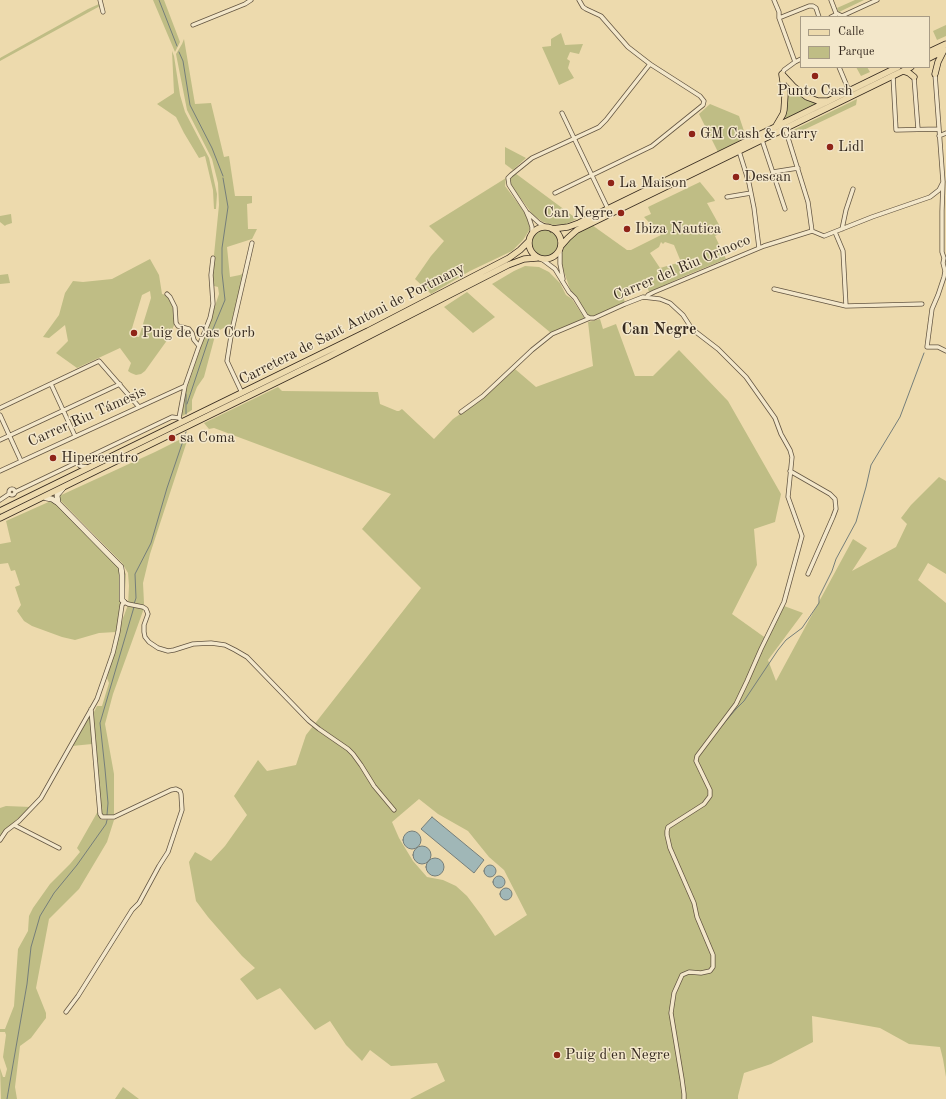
<!DOCTYPE html>
<html>
<head>
<meta charset="utf-8">
<style>
  body { margin:0 }
  #map { position:relative; width:946px; height:1099px; overflow:hidden; background:#eddaad; font-family:"Old Standard TT",serif }
  canvas { display:block }
  .legend { position:absolute; left:800px; top:16px; width:130px; height:52px; box-sizing:border-box; background:#f3e7ca; border:1px solid #a79b85; margin:0; padding:5px 7px; list-style:none; font-size:12px; color:#35291e }
  .legend li { display:flex; align-items:center; gap:8px; height:20px }
  .legend b { width:20px; border:1px solid #a79b85 }
</style>
</head>
<body>
<div id="map">
<canvas width="946" height="1099"></canvas>
<ul class="legend">
<li><b style="height:5px;background:#eddaad"></b>Calle</li>
<li><b style="height:11px;background:#bfbd85"></b>Parque</li>
</ul>
</div>
<script>
const ctx = document.querySelector('canvas').getContext('2d');
ctx.lineJoin = 'round';
function paint(path, color) { ctx.fillStyle = color; ctx.fill(path, 'evenodd'); }
const poly = rows => new Path2D(rows.map(r => 'M' + r).join(''));
function stroke(path, color, width, dash) { ctx.strokeStyle = color; ctx.lineWidth = width; ctx.lineCap = dash ? 'butt' : 'round'; ctx.setLineDash(dash || []); ctx.stroke(path); }
function write(font, color, halo, rows, align = 'center') {
  ctx.font = font + ' "Old Standard TT",serif'; ctx.lineWidth = 3; ctx.setLineDash([]); ctx.textBaseline = 'middle'; ctx.strokeStyle = halo; ctx.fillStyle = color; for (const [text, x, y, turn = 0] of rows) {
    ctx.save(); ctx.translate(x, y); ctx.rotate((+turn || 0) * Math.PI / 180); ctx.textAlign = isNaN(turn) ? turn : align; if (halo) ctx.strokeText(text, 0, 0); ctx.fillText(text, 0, 0); ctx.restore();
  }
}
const green = poly([
  [153,0,164,0,180,42,175,52],
  [855,0,864,0,839,12,837,8],
  [99,4,100,6,0,61,0,58,88,9],
  [946,25,946,36,937,40,933,31],
  [561,33,565,45,583,44,579,54,570,52,567,59,570,61,568,68,574,78,559,85,542,47,551,46,551,39],
  [184,39,195,104,211,103,224,157,229,156,235,196,252,196,252,203,247,204,248,229,257,229,252,239,227,247,230,277,240,275,244,273,231,324,216,332,204,377,197,387,192,400,192,410,181,417,185,394,219,294,218,287,214,286,212,275,219,205,218,183,212,159,187,110,176,54,182,44],
  [172,51,174,56,180,95,185,112,209,158,217,194,216,209,214,209,213,190,205,156,199,158,184,133,176,117,157,104,174,93],
  [856,67,867,67,870,72,861,76],
  [792,92,796,92,820,102,782,121,786,101,788,94],
  [857,99,856,105,791,136,789,132],
  [710,104,739,116,746,137,718,152,699,114],
  [505,147,526,158,513,170,505,164],
  [515,173,577,219,566,224,553,225,543,222,533,215,510,184,509,181],
  [506,178,505,186,523,210,528,219,530,229,523,240,512,251,470,271,431,294,415,279,431,256,444,241,429,226],
  [700,182,714,199,715,201,707,203,723,232,715,236,726,259,687,275,649,292,646,283,622,291,625,303,593,317,590,316,587,314,576,297,571,292,562,266,562,253,565,245,568,241,576,234,592,225,627,250,631,250,661,235,644,217,651,214,648,207],
  [661,242,663,244,665,242,674,245,681,262,660,268,650,253,659,247],
  [11,214,12,223,6,225,5,226,0,222,0,216],
  '532 243a13 13 0 1 1 26 0a13 13 0 1 1-26 0Z',
  [150,259,159,275,162,294,166,295,170,300,174,312,175,323,168,339,145,371,141,374,136,375,131,373,128,371,131,363,120,348,77,368,56,353,68,341,65,325,49,338,43,337,59,315,65,293,73,281,83,282,112,279],
  [150,291,151,298,139,337,130,335,142,295],
  [525,266,539,267,549,272,560,283,566,295,572,299,585,319,551,333,492,284,514,271],
  [8,274,10,283,0,284,0,275],
  [467,292,495,317,473,333,444,307],
  [600,319,603,329,616,324,635,376,653,376,679,350,728,401,781,494,775,522,754,529,757,565,732,614,767,639,784,606,803,613,768,660,776,681,853,539,867,548,852,571,896,547,907,524,901,518,911,505,939,477,946,481,946,574,928,563,918,580,946,603,946,1077,943,1059,940,1047,909,1044,880,1028,812,1016,813,1042,771,1064,744,1073,738,1096,738,1099,410,1099,445,1081,437,1063,391,1066,370,1050,362,1061,346,1045,330,1021,315,1030,280,988,257,1000,240,979,255,968,242,956,208,917,196,901,189,862,195,852,211,861,225,846,247,815,234,796,258,760,267,771,296,765,306,735,421,588,362,529,391,494,214,428,209,429,204,423,278,387,282,391,378,392,380,404,397,411,399,411,402,409,434,439,453,419,486,396,515,369,536,387,593,366,588,322],
  [419,799,438,814,468,831,489,857,504,870,527,915,495,936,482,916,467,896,456,886,443,880,427,877,413,861,399,838,392,822],
  [189,435,150,554,143,583,144,603,143,611,113,694,105,724,114,774,114,815,102,816,99,786,93,714,97,706,102,706,109,683,107,678,123,618,128,605,129,586,128,573,122,563,57,497,155,452],
  [53,500,121,567,126,574,124,605,116,632,99,633,75,640,62,637,32,626,24,621,17,611,21,605,15,587,20,585,15,570,11,571,8,563,0,564,0,544,11,542,6,521],
  [90,714,92,744,72,746],
  [6,806,31,807,6,829,0,837,0,808],
  [98,811,101,820,114,820,107,842,79,889,49,919,36,988,46,1013,46,1018,31,1038,20,1046,15,1087,17,1099,1,1099,0,1068,3,1077,5,1077,7,1069,3,1057,6,1035,5,1032,0,1032,0,1029,5,1029,14,1006,18,949,28,931,29,916,33,908,50,884,70,864,80,852,77,848],
  [123,1087,139,1099,115,1099]
]);
const water = poly([
  [432,817,484,860,474,873,421,829,432,817],
  '403 840a9 9 0 1 1 18 0a9 9 0 1 1-18 0Z',
  '413 855a9 9 0 1 1 18 0a9 9 0 1 1-18 0Z',
  '426 867a9 9 0 1 1 18 0a9 9 0 1 1-18 0Z',
  '484 871a6 6 0 1 1 12 0a6 6 0 1 1-12 0Z',
  '493 882a6 6 0 1 1 12 0a6 6 0 1 1-12 0Z',
  '500 894a6 6 0 1 1 12 0a6 6 0 1 1-12 0Z'
]);
const stream = poly([
  [159,0,177,46],
  [179,52,183,61,190,105,212,148,223,176],
  [187,404,208,341,225,300,222,273,222,248,228,207,223,178],
  [186,414,186,394],
  [134,604,136,598,135,574,151,543,167,488,186,432],
  [720,728,736,709,744,701,778,650,786,640,802,628,819,603,819,597,832,571,836,559,856,522,866,487,871,465,900,417,924,353],
  [107,815,108,803,105,769,100,723,134,607],
  [7,1099,27,984,31,947,40,916,54,893,77,865,106,824,107,820]
]);
const street = poly([
  [100,0,103,12],
  [774,0,779,12,779,18,795,62],
  [831,0,836,13,842,16,877,0],
  [831,17,837,14],
  [779,18,809,6,813,6,816,8,819,17],
  [193,25,245,4,251,0],
  [839,67,849,91],
  [782,74,784,70,795,62,801,59],
  [935,74,943,182,942,211,942,252,944,258,943,263,945,271,944,277,938,295,932,309,927,347,938,347,946,351],
  [893,76,896,130,939,129],
  [914,77,918,129],
  [562,113,608,209],
  [785,128,808,202,812,231],
  [939,136,946,133],
  [762,140,785,209],
  [739,151,749,183,754,208,759,248],
  [773,172,798,168],
  [555,193,652,146,703,105,704,101,700,96,650,64,628,47,601,16,586,9,583,7,579,0],
  [727,197,751,193],
  [528,213,539,223,546,227],
  [842,229,846,210,853,189],
  [532,234,532,227,529,218,526,211,509,185,508,178,511,175,532,158,599,127,606,120,650,64],
  [560,251,560,264,563,279],
  [543,260,555,269,569,292,575,298,586,316,590,318,594,318,625,304,643,297,660,299,670,303,683,315,692,329,718,349,746,377,775,418,781,434,790,450,792,457,788,497,802,536,784,602,761,649,747,681,736,704,697,756,696,761,710,790,710,796,704,804,668,827,667,831,667,835,670,848,694,903,697,917,713,955,713,967,710,971,701,973,689,972,682,975,674,993,671,1013,682,1079,684,1094,684,1099],
  [774,289,846,306,843,251,835,232],
  [167,294,170,297,175,307,176,323,178,326,189,329,192,333,194,340,199,346],
  [647,297,648,295,654,292,764,246,812,231,824,236,872,217,930,197,939,190,943,182],
  [846,306,922,304],
  [51,384,75,436],
  [242,393,227,361,232,330,252,243],
  [0,408,99,361,139,407],
  [461,412,483,396,532,350,552,334,590,318],
  [0,415,21,461],
  [179,418,185,386,199,346,210,318,213,304,211,275,213,258],
  [0,440,120,384],
  [77,462,80,466,88,467],
  [0,471,185,386],
  [790,471,830,494,835,499,836,509,833,517,808,574],
  '9 492a3 3 0 1 1 6 0a3 3 0 1 1-6 0Z',
  [15,492,172,417,179,418,182,422],
  [0,500,9,494],
  [14,825,59,848],
  [0,840,6,831,19,821,41,798,97,699,113,653,118,632,122,605,124,602,128,604,143,607,146,609,148,614,144,625,144,632,145,637,149,642,158,648,168,651,174,650,193,644,211,643,225,645,235,650,247,657,309,721,319,729,348,749,353,754,361,765,374,786,394,810],
  [66,1012,78,996,132,910,139,903,159,866,168,852,182,810,181,794,180,791,176,789,171,790,114,817,102,817,100,814,98,791,91,709]
]);
const secondary = poly([
  [46,498,52,499,58,503,121,567,122,575,122,600,124,602],
  [58,503,57,495,63,488]
]);
const primary = poly([
  [929,52,946,44],
  [929,58,945,50],
  [903,71,909,73,914,77],
  [782,74,794,87,807,97,818,101,827,101],
  [935,74,938,62,944,50],
  [776,126,783,114,784,110,785,95,782,75],
  '529 243a16 16 0 1 1 32 0a16 16 0 1 1-32 0Z',
  [552,229,568,227,579,223,898,67],
  [561,246,568,238,577,230,911,67],
  [0,511,368,331,509,258,520,250,529,241],
  [0,518,328,357,508,265,524,259,537,258]
]);
const markers = [
  [815,76,4,"#8f2418"],
  [692,134,4,"#8f2418"],
  [830,147,4,"#8f2418"],
  [736,177,4,"#8f2418"],
  [611,183,4,"#8f2418"],
  [621,213,4,"#8f2418"],
  [627,229,4,"#8f2418"],
  [134,333,4,"#8f2418"],
  [172,438,4,"#8f2418"],
  [53,458,4,"#8f2418"],
  [557,1055,4,"#8f2418"]
];
const poiNames = [
  ["Punto Cash",815,91,"center"],
  ["GM Cash & Carry",700,134],
  ["Lidl",838,147],
  ["Descan",744,177],
  ["La Maison",619,183],
  ["Can Negre",613,213,"right"],
  ["Ibiza Nautica",635,229],
  ["Puig de Cas Corb",142,333],
  ["sa Coma",180,438],
  ["Hipercentro",61,458],
  ["Puig d'en Negre",565,1055]
];
const streetNames = [
  ["Carrer del Riu Orinoco",682,268,-23],
  ["Carretera de Sant Antoni de Portmany",352,324,-27],
  ["Carrer Riu Támesis",87,417,-24]
];
const neighbourhoodNames = [
  ["Can Negre",659,330]
];
paint(green, '#bfbd85');
paint(water, '#a0b7b7');
stroke(water, '#757e7a', 1);
stroke(stream, '#757e7a', 1);
stroke(street, '#635542', 5);
stroke(secondary, '#35291e', 6);
stroke(primary, '#35291e', 7);
stroke(street, '#f3e7ca', 3.5);
stroke(secondary, '#f3e7ca', 5);
stroke(primary, '#eddaad', 5.5);
for (const [x, y, r, color] of markers) { const dot = new Path2D(); dot.arc(x, y, r, 0, 2 * Math.PI); ctx.fillStyle = color; ctx.fill(dot); stroke(dot, '#f3e7ca', 1.5); }
write('15px', '#35291e', '#f3e7ca', poiNames, 'left');
write('15px', '#35291e', '#f3e7ca', streetNames);
write('bold 16px', '#35291e', '#f3e7ca', neighbourhoodNames);
</script>
</body>
</html>
